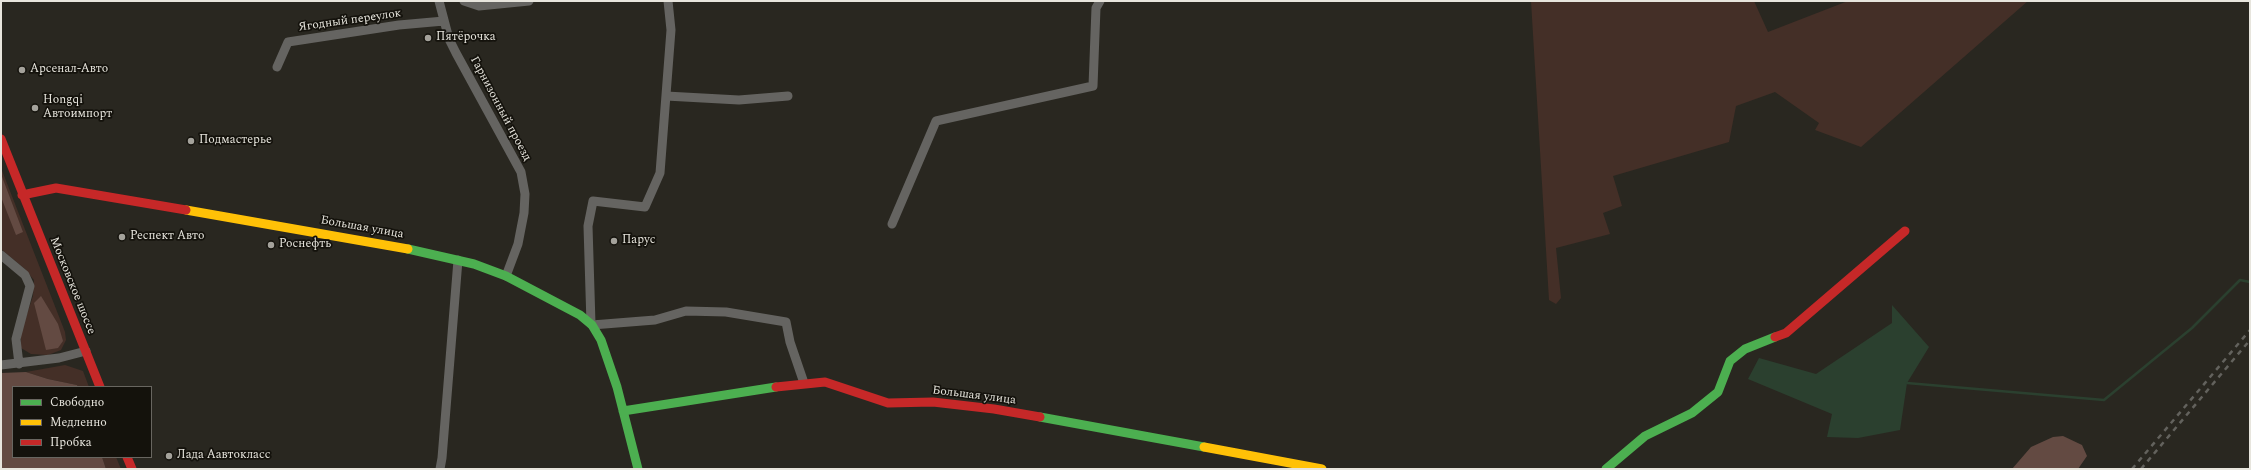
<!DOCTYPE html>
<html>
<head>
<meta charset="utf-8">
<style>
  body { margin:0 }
  #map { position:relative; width:2251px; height:470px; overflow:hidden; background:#292720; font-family:Spectral,serif }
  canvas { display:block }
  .frame { position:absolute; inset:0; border:2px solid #e7e5dd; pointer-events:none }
  .legend { position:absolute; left:12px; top:386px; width:140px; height:72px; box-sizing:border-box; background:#14120c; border:1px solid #686660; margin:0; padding:5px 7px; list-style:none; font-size:12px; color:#e7e5dd }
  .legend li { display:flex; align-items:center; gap:8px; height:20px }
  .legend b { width:20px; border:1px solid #686660 }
</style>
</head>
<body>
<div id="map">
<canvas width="2251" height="470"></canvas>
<div class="frame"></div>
<ul class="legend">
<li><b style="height:5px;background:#4caf50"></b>Свободно</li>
<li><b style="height:5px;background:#ffc107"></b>Медленно</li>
<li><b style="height:5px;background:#c62828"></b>Пробка</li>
</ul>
</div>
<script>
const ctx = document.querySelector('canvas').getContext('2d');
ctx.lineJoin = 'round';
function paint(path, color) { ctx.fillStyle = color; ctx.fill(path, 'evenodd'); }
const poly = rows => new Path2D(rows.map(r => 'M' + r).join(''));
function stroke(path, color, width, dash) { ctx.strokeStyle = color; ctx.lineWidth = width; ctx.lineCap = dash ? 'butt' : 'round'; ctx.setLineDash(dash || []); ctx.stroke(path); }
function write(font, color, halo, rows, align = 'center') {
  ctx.font = font + ' Spectral,serif'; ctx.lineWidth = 3.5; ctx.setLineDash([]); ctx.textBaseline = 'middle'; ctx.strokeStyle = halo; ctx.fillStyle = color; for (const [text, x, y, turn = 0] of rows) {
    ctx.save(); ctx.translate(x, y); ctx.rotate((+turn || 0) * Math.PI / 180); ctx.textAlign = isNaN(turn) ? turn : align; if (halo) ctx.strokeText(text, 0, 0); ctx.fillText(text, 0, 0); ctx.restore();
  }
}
const green = poly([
  [1531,1,1754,1,1768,32,1848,1,2028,1,1861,147,1815,130,1819,123,1775,92,1736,106,1729,142,1613,176,1622,206,1603,213,1610,234,1556,248,1561,298,1556,304,1549,300],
  [1,168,65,332,66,340,61,350,48,355,31,354,21,348,21,332,33,296,34,280,25,269,1,249],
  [65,365,83,371,89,387,78,387,77,385,48,379,26,372],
  [102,457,116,457,121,469,106,469]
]);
const forest = poly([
  [1,174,23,232,16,235,1,197],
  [41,296,58,324,63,341,58,348,46,350,34,303],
  [26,372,48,379,77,385,78,387,13,387,13,457,102,457,106,469,1,469,1,373],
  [2063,436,2082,445,2087,456,2078,469,2012,469,2031,447,2053,437]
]);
const water = poly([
  [1892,305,1929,347,1907,383,1900,430,1858,438,1827,437,1832,414,1748,379,1759,358,1816,374,1892,323]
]);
const stream = poly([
  [1907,383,2104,400,2192,328,2240,280,2250,282]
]);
const street = poly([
  [439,1,449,39,456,53,521,172,525,194,524,213,518,244,506,276],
  [464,1,479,6,529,1],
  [277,67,288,42,399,25,444,21],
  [666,96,739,100,788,96],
  [892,224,936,121,1093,86,1096,8,1100,1],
  [1,255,25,275,30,286,16,339,19,364],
  [591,324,588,226,593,201,645,207,660,173,671,30,668,1],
  [592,325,655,320,686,311,726,312,786,322,790,342,804,383],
  [1,365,59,358,86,351],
  [440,469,442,458,458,260]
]);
const fast = poly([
  [408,249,474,264,506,276,580,315,592,325,601,340,617,387,638,469],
  [623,411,776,387],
  [1040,417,1204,447],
  [1606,469,1645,436,1692,413,1718,392,1730,361,1745,349,1775,337]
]);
const slow = poly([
  [186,210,408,249],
  [1204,447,1322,469]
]);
const jam = poly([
  [1,139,100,387],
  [22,195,56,188,186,210],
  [1775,337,1786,333,1905,231],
  [776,387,825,382,888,403,933,402,994,409,1040,417],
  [127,457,132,469]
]);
const rail = poly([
  [2132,469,2250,330],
  [2141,469,2250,340]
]);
const markers = [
  [428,38,4,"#a4a29b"],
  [22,70,4,"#a4a29b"],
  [35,108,4,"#a4a29b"],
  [191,141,4,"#a4a29b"],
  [122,237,4,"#a4a29b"],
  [614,241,4,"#a4a29b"],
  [271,245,4,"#a4a29b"],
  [169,456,4,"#a4a29b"]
];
const streetNames = [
  ["Ягодный переулок",350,21,-8],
  ["Гарнизонный проезд",500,109,62],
  ["Большая улица",362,228,10],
  ["Московское шоссе",72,286,68],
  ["Большая улица",974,396,7]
];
const poiNames = [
  ["Пятёрочка",436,38],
  ["Арсенал-Авто",30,70],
  ["Hongqi",43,101],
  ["Автоимпорт",43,115],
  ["Подмастерье",199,141],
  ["Респект Авто",130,237],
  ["Парус",622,241],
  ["Роснефть",279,245],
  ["Лада Аавтокласс",177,456]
];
paint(green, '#442f27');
paint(forest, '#634a42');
paint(water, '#2b402f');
stroke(stream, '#2b402f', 2.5);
stroke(street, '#656461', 9);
stroke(fast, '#4caf50', 9);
stroke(slow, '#ffc107', 9);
stroke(jam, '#c62828', 9);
stroke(rail, '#63625d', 2.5, [5, 5]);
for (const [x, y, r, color] of markers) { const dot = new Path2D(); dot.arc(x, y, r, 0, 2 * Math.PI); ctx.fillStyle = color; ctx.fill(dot); stroke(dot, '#14120c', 1.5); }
write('12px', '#e7e5dd', '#14120c', streetNames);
write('12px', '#e7e5dd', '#14120c', poiNames, 'left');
</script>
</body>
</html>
